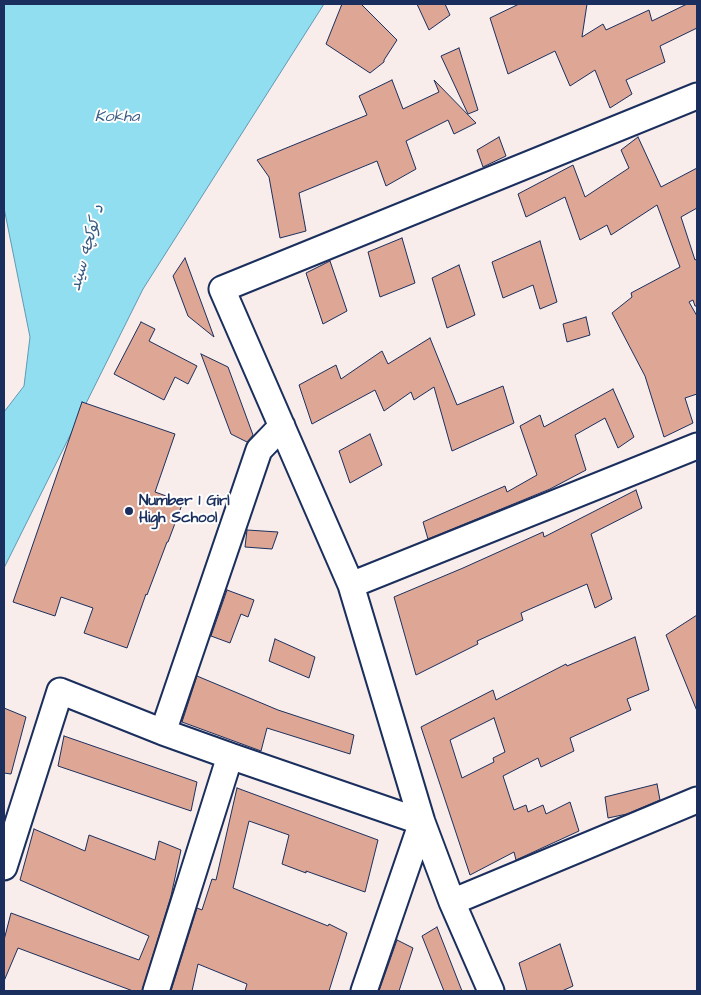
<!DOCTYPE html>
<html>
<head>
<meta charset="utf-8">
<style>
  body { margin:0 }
  #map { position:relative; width:701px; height:995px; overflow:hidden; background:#f8edea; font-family:"Architects Daughter",sans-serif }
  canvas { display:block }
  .frame { position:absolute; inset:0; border:5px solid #1b2f5e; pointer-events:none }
</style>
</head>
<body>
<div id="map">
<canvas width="701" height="995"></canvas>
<div class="frame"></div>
</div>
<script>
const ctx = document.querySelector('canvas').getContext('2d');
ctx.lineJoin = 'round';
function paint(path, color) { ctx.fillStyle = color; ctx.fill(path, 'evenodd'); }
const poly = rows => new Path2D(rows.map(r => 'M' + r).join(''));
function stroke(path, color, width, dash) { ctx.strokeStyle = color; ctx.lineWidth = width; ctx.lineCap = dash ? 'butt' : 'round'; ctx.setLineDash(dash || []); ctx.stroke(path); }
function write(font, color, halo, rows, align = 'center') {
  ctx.font = font + ' "Architects Daughter","Playpen Sans Arabic",sans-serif'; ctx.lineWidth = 4; ctx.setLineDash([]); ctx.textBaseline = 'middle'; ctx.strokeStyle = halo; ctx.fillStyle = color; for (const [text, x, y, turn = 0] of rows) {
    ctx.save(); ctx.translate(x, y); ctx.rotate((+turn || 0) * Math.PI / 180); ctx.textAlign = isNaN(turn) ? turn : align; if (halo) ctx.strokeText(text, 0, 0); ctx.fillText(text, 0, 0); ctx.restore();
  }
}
const water = poly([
  [4,4,324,4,143,289,4,568,4,412,24,386,30,337,4,208,4,4]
]);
const building = poly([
  [342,4,361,4,397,40,384,60,384,62,370,73,326,44,342,4],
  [417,4,445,4,450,15,429,30,417,4],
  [519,4,587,4,582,37,603,24,606,30,649,10,652,21,687,4,697,4,697,28,660,46,665,62,626,80,632,94,610,108,595,70,570,86,555,51,508,74,490,18,519,4],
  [459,48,478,110,468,114,441,56,459,48],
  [392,80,403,109,439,92,434,80,476,123,454,134,448,120,406,141,416,169,386,186,377,161,299,193,306,231,280,238,269,177,257,160,367,115,359,96,392,80],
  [499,137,506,156,483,167,477,150,499,137],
  [638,137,661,187,697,168,697,208,681,217,695,260,697,259,697,306,695,306,693,300,689,302,697,316,697,394,685,398,693,423,664,437,645,376,612,313,632,297,631,293,680,267,657,205,611,235,607,225,580,240,565,197,526,217,518,194,573,165,585,197,629,168,621,150,638,137],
  [402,238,415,283,380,297,368,252,402,238],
  [540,241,557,302,540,309,533,285,503,298,492,262,540,241],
  [185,258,214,337,188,316,173,276,185,258],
  [330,261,347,311,323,324,306,273,330,261],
  [459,265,475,315,447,328,432,278,459,265],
  [586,317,590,335,567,342,563,324,586,317],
  [141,322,155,329,149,341,197,366,188,384,175,377,164,400,114,374,141,322],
  [430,338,457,405,503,386,514,423,452,451,434,387,414,400,411,392,384,411,375,390,312,424,299,385,336,365,341,379,382,351,388,364,430,338],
  [201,354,228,367,253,435,247,442,231,434,201,354],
  [613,389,634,437,618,448,605,418,575,435,586,470,550,489,428,539,423,522,505,486,507,492,537,475,520,426,540,415,544,427,613,389],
  [82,402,175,434,155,492,183,502,168,542,167,542,147,595,146,594,127,648,84,633,93,608,61,597,55,616,13,602,82,402],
  [370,434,382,465,350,483,339,451,370,434],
  [636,490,642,508,591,534,612,599,595,608,587,584,521,613,523,620,477,641,478,644,416,675,394,597,463,568,543,532,544,537,636,490],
  [247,530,278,532,272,549,245,547,247,530],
  [227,590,254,600,248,617,241,614,230,643,211,636,227,590],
  [697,615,697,711,666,635,697,615],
  [635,637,649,690,627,699,631,710,570,738,574,751,541,767,538,758,503,776,514,810,526,805,528,812,543,805,546,814,570,802,579,831,516,860,514,852,470,875,421,727,493,690,496,700,566,664,567,666,635,637],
  [494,718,505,752,493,758,494,762,462,778,450,740,494,718],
  [275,639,315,657,309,678,269,661,275,639],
  [197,676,278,710,354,735,350,754,267,728,261,751,182,722,197,676],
  [4,708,26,717,11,774,4,773,4,708],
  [64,736,197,782,191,811,58,766,64,736],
  [657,784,660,800,627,814,608,818,605,797,657,784],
  [237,788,378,840,365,892,306,871,306,873,282,864,289,835,249,821,233,888,328,926,329,924,347,933,329,991,245,991,247,984,198,964,192,991,171,991,197,908,202,910,212,879,216,880,237,788],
  [34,829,85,851,89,835,155,860,159,841,181,850,171,896,142,991,133,991,18,948,4,981,4,940,11,913,139,960,149,936,20,880,34,829],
  [437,927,462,991,444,991,422,936,437,927],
  [397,940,413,948,399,991,379,991,397,940],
  [560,944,573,986,562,991,527,991,519,963,560,944]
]);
const minor = poly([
  [351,585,697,446],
  [163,732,259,450,282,426],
  [4,867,60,691,163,732,230,756],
  [452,902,697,800],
  [156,991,230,756,422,822,364,991],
  [491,991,452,902,422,822,351,585,222,289,697,96]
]);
const markers = [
  [129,511,5,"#1b2f5e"]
];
const poiNames = [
  ["Number 1 Girl",139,502],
  ["High School",139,519]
];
const waterNames = [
  ["Kokha",117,118],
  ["د کوکچه سیند",88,248,-74]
];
paint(water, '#90deef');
stroke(water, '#6198b5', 1);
paint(building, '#dda695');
stroke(building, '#1b2f5e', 1);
stroke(minor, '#1b2f5e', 29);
stroke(minor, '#fff', 25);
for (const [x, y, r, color] of markers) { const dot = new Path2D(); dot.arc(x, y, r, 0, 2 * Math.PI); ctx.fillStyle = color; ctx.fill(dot); stroke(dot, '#fff', 2); }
write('bold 15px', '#1b2f5e', '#fff', poiNames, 'left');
write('italic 16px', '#385b82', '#fff', waterNames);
</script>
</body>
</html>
